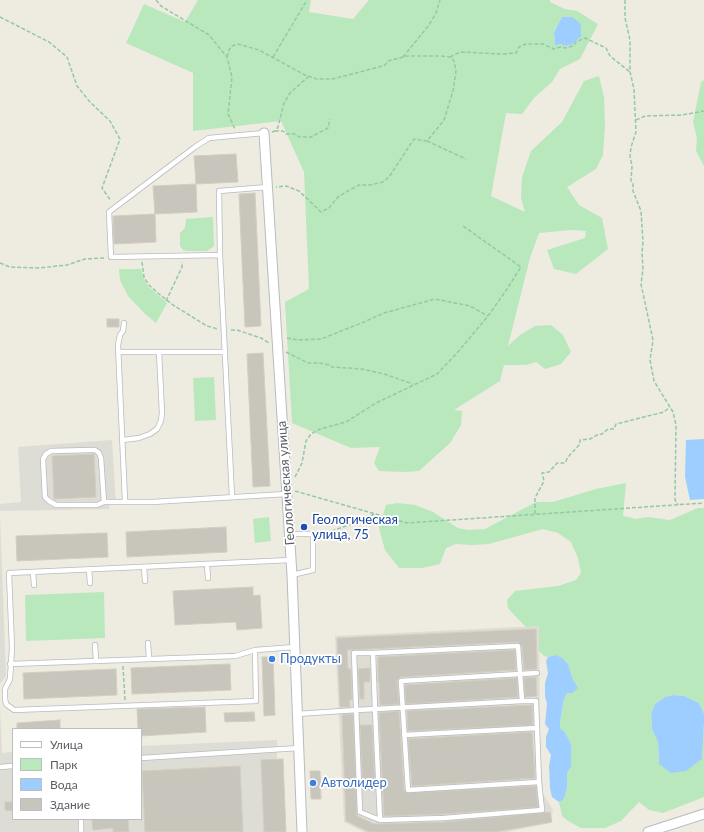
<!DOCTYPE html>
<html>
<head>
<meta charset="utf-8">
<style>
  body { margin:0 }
  #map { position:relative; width:704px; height:832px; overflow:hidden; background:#eeebe0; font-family:Lato,sans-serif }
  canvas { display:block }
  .legend { position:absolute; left:12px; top:728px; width:130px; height:92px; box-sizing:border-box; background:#fff; border:1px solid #bdbec1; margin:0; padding:5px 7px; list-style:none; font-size:12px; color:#595d63 }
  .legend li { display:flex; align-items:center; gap:8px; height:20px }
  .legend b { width:20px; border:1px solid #bdbec1 }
</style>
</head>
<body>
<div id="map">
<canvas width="704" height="832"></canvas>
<ul class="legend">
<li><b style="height:5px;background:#fff"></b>Улица</li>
<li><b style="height:11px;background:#bae8bd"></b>Парк</li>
<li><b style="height:11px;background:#9eceff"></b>Вода</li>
<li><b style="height:11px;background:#c8c5bd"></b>Здание</li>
</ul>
</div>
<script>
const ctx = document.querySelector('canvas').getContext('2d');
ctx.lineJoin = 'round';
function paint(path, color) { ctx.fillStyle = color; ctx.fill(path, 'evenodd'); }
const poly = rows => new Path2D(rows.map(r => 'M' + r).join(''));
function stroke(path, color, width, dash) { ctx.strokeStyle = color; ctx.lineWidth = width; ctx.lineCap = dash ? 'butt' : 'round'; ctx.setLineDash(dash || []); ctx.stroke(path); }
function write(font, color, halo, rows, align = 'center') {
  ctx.font = font + ' Lato,sans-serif'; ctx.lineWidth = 3.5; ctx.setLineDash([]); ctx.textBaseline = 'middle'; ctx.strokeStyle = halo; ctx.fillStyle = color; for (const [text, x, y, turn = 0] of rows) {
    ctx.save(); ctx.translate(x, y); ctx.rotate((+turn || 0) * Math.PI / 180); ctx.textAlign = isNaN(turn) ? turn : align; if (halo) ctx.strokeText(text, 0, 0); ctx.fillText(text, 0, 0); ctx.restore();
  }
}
const industrial = poly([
  [112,440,116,504,109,505,109,509,0,511,0,504,21,502,18,447],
  [0,513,6,676,0,684],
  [539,626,540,743,543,794,553,810,550,823,507,832,364,832,344,822,335,636],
  [0,707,2,753,13,752,13,819,141,819,141,746,277,740,277,759,283,759,286,832,0,832]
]);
const green = poly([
  [198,0,311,0,309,12,353,19,369,0,550,0,550,2,565,9,577,11,598,24,580,59,560,69,552,82,534,98,522,114,506,113,491,196,525,212,521,198,522,177,531,151,562,122,584,81,599,76,604,97,605,126,603,155,596,169,567,187,579,205,602,218,608,249,576,274,554,269,547,250,585,238,586,231,571,230,539,233,530,258,508,346,520,335,535,326,551,325,563,335,571,352,561,364,545,369,536,362,526,365,504,365,500,381,454,410,462,411,461,425,450,443,419,471,406,472,379,471,374,463,380,447,351,448,292,423,285,302,309,289,304,172,281,121,193,131,193,73,126,43,144,4,185,22],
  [562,17,581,24,581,37,571,45,566,46,560,44,555,46,554,31],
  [704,80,704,166,696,151,697,138,693,122,701,82],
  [213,217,214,246,207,251,187,251,183,250,180,246,180,233,185,228,186,219],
  [119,269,141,269,144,279,148,286,167,303,156,323,145,314,128,296,120,280],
  [214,377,216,420,195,421,193,378],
  [626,483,623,516,636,519,648,517,670,520,698,508,704,508,704,714,699,703,684,696,674,695,665,697,655,704,651,714,652,729,658,742,659,764,702,759,704,723,704,797,663,813,649,810,639,802,621,821,605,828,581,828,568,821,562,816,559,802,563,800,565,796,567,787,567,773,571,767,571,744,565,732,560,728,560,722,564,699,573,680,568,664,556,655,548,657,544,656,539,651,539,626,526,627,519,620,508,608,507,600,515,591,558,586,576,580,581,573,578,558,571,542,558,533,543,529,489,544,472,545,456,544,446,548,440,564,422,568,399,568,385,550,379,528,386,505,397,503,415,505,433,512,458,528,468,530,485,529,536,502,553,502,596,489],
  [269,517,271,541,255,543,253,519],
  [104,592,105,638,26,641,25,595]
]);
const water = poly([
  [562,17,572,17,581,24,581,37,571,45,566,46,560,44,555,46,554,32],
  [704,439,704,499,690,500,685,477,686,440],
  [556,655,562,658,568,664,573,680,578,688,572,693,567,693,564,699,560,722,560,728,565,732,571,744,571,767,567,773,567,787,565,796,563,800,559,802,552,797,550,788,549,766,551,755,546,747,546,737,549,729,545,724,547,704,545,696,545,683,548,673,546,661,548,657],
  [674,695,684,696,699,703,704,714,704,723,702,759,686,771,671,773,659,764,658,742,652,729,651,714,655,704,665,697]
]);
const building = poly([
  [236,154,238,182,196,184,194,156,236,154],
  [196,184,197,212,155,214,153,186,196,184],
  [255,193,261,326,245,327,239,194,255,193],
  [155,214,156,242,114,244,113,216,155,214],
  [107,319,119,319,119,327,107,327,107,319],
  [263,353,270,486,253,487,247,354,263,353],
  [94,454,96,497,54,499,52,456,94,454],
  [226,527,227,552,127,557,126,532,226,527],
  [107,533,108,557,17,561,16,536,107,533],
  [253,587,253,596,260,595,262,628,237,630,236,622,175,625,173,591,253,587],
  [536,629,537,669,524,670,522,646,518,642,347,650,348,669,351,669,352,700,349,700,350,707,341,707,340,706,337,638,536,629],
  [515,650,516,670,400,677,397,681,399,704,380,705,379,682,378,682,378,657,515,650],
  [262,657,273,657,275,715,264,716,262,657],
  [230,664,231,690,132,694,131,668,230,664],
  [370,668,370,682,364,682,364,699,360,699,358,669,370,668],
  [116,669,117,695,24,699,23,673,116,669],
  [536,677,537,696,525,697,524,678,536,677],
  [517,678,518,697,406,704,405,685,517,678],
  [532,705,533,723,532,725,408,731,407,711,532,705],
  [205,707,206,732,141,736,141,729,138,729,137,709,205,707],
  [399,711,404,790,406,793,536,786,538,807,444,814,384,816,379,713,399,711],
  [254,712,255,721,225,722,224,713,254,712],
  [350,714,353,715,357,816,374,824,380,824,444,822,550,812,552,822,495,832,369,832,346,821,342,715,350,714],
  [60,720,60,729,17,729,17,723,60,720],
  [360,725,372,725,375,790,363,790,360,725],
  [532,732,535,778,412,786,408,739,532,732],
  [283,759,286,832,264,832,261,760,283,759],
  [240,766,243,832,145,832,142,771,240,766],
  [310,771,320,771,321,799,311,799,310,771],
  [5,802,13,802,13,811,5,810,5,802],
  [92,819,128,819,129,832,113,832,113,828,93,830,92,819]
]);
const path = poly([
  [156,0,161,6,209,35,227,57,232,77,228,114,235,129],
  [625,0,625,18,630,40,630,72,634,89,636,132,631,147,630,156,632,166,631,181,633,184,633,191,641,211,643,242,642,253,643,269,641,284,653,340,650,360,654,381,673,412,676,425,675,500,678,505],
  [0,17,49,42,67,57,77,86,90,102,110,121,120,139,102,188,111,201],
  [227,57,229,50,232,46,238,44,259,50,305,75,317,79,333,79,379,67,385,65,388,61,407,56,442,56,450,57,454,61,456,71,453,91,444,120,427,141,414,139,389,177,383,182,370,185,359,185,346,192,338,197,329,208,321,212,299,191,286,186,276,187],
  [273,57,307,0],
  [403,57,429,25,436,13,440,0],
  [450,57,460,52,502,54,516,53,519,47,526,44,543,44,554,49,560,47,565,48,573,46,576,42,585,38,606,48,610,56,630,72],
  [636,120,645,116,682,115,704,111],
  [275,131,283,131,286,134,295,134,299,137,311,137,328,128,330,119],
  [272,132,275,131,278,127,284,103,290,93,309,76],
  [427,141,466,159],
  [142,262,144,277,149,285,159,294,173,305,207,326,218,329],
  [0,263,10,267,39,268,67,265,85,259,104,258],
  [166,301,182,267,182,262],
  [231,330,237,330,261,338,269,343],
  [287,338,298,340,321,339,364,322,384,313,435,299,470,306,488,316],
  [286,352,308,363,319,363,330,365,332,367,362,369,384,374,413,384],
  [295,477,302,463,306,441,311,434,320,429,346,422,376,403,437,374,457,353,488,316,505,292,521,267,463,226],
  [295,491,407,523,704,503],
  [535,514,535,498,544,481,542,473,549,472,557,463,565,463,568,457,580,444,580,440,590,439,597,435,602,434,608,429,614,429,616,424,664,412,670,407],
  [320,534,326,533,366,519,374,514],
  [123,666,125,700]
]);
const lane = poly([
  [220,255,111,257,109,212,195,147,209,138,264,133],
  [124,323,123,331,120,335,118,345,125,501],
  [119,352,225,352],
  [123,440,139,438,150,434,157,429,161,421,162,413,159,352],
  [232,497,220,255,219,191,268,187],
  [104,502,101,458,99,453,95,450,91,450,51,451,46,454,43,459,45,497,49,501,56,505,97,505,104,502,152,502,286,494],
  [289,534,313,534,313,570,292,575],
  [207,564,208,578],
  [144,567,145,581],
  [89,569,90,583],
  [33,572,34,585],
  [148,643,149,659],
  [95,645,96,661],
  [255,650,256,701,14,710,6,704,5,699,5,689,10,679,12,648,9,573,291,560],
  [373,653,354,653,360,812,380,820],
  [10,664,235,656,255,650,295,647],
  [537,673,401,681,408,790,539,782],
  [297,714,357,710,375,709,522,701,536,701,539,782,542,810,444,818,380,820,375,709,373,653,518,646,522,701],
  [404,735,537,728],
  [141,758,299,748],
  [0,767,13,766],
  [81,819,81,832]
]);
const street = poly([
  [264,133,292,575,302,832],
  [648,832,704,814]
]);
const markers = [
  [304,527,4,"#1a4fb4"],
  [272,659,4,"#3f7fe0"],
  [313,783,4,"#3f7fe0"]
];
const streetNames = [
  ["Геологическая улица",286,483,-94]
];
const transitNames = [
  ["Геологическая",312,520],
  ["улица, 75",312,535]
];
const shopNames = [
  ["Продукты",280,659],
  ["Автолидер",321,783]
];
paint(industrial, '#deddd5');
paint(green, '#bae8bd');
paint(water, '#9eceff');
paint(building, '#c8c5bd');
stroke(building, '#d3cebe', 1);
stroke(lane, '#b8bbc1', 6);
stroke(street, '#b8bbc1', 11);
stroke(path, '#93c9a6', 1.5, [4, 2]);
stroke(lane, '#fff', 4.5);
stroke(street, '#fff', 9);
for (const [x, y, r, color] of markers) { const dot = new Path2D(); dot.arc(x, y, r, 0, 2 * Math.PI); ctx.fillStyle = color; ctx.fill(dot); stroke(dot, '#fff', 1.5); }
write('13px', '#595d63', '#fff', streetNames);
write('13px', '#164399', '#fff', transitNames, 'left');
write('13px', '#366cbe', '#fff', shopNames, 'left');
</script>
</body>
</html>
